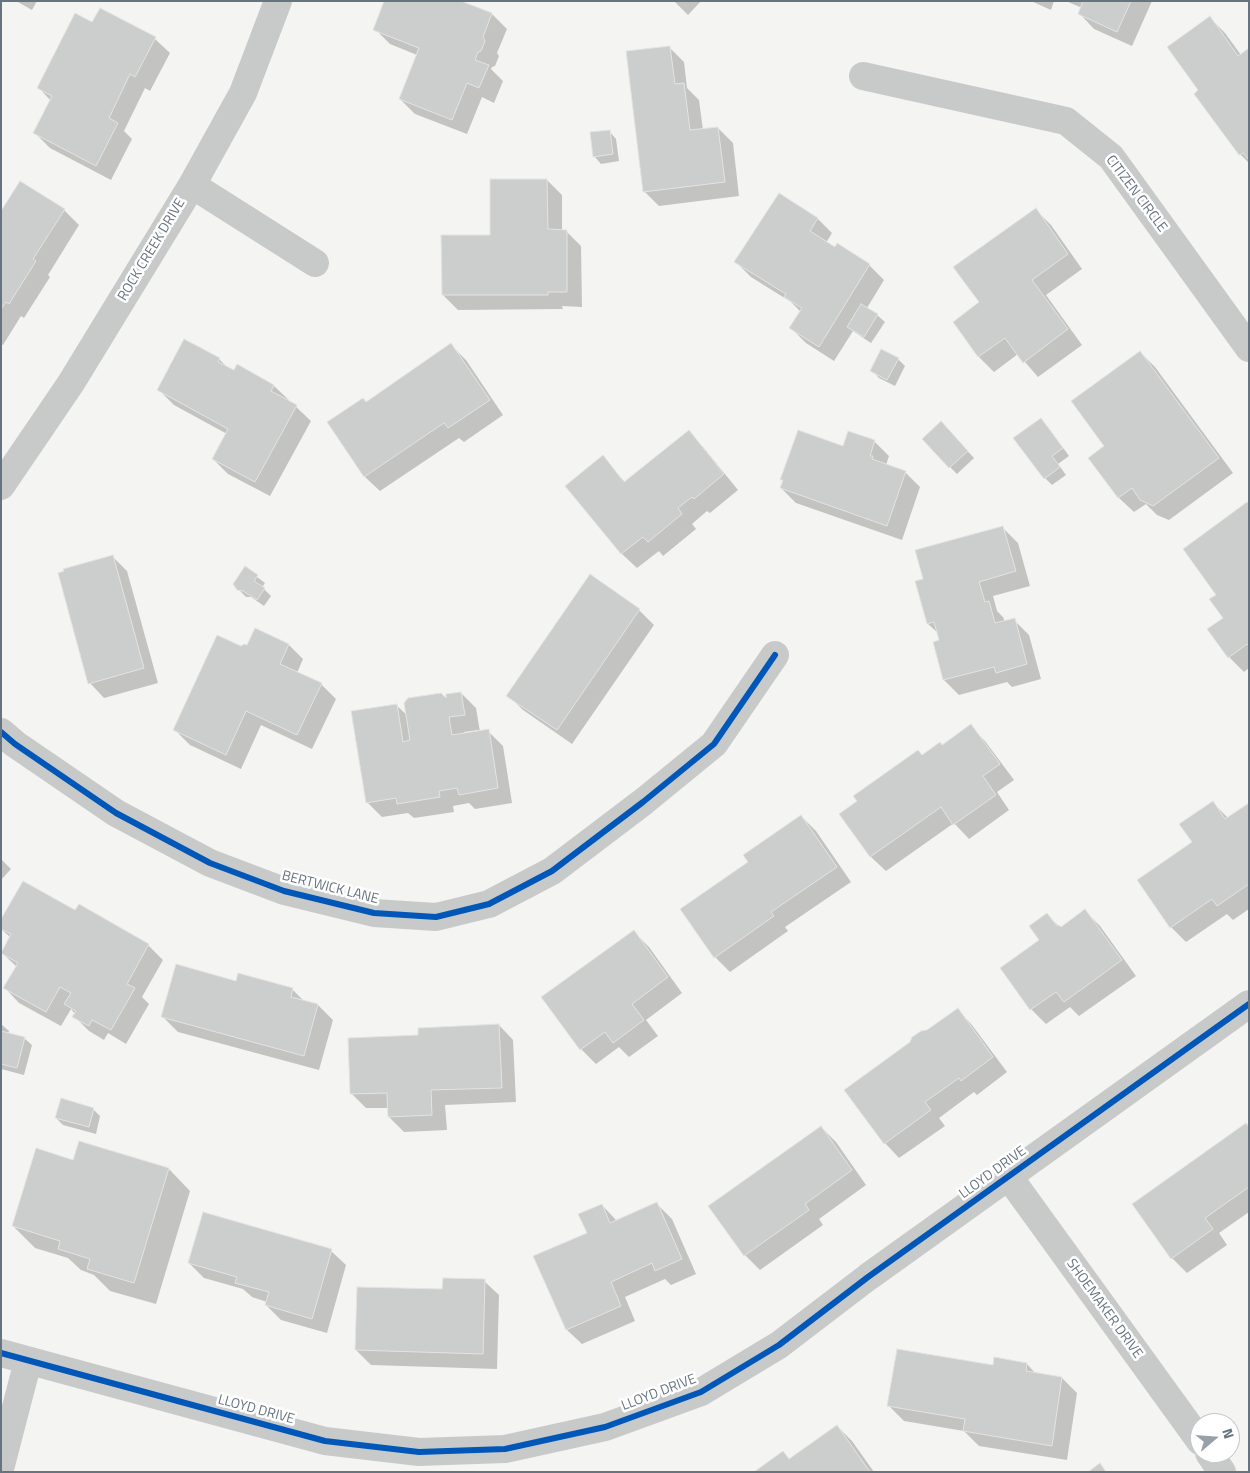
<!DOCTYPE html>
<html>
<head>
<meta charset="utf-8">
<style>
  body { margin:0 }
  #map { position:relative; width:1250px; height:1473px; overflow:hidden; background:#f4f4f2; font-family:"Titillium Web",sans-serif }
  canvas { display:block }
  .frame { position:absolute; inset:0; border:2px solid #667480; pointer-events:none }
  .north { position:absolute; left:1190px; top:1413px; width:50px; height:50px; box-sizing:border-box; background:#fff; border:1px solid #c2c7cc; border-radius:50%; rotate:72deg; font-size:14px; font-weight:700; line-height:20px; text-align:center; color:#667480 }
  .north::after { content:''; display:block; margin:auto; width:18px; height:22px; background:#98a1a8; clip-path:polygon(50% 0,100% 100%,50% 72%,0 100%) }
</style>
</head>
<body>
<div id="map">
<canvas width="1250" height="1473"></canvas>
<div class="frame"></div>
<div class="north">N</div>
</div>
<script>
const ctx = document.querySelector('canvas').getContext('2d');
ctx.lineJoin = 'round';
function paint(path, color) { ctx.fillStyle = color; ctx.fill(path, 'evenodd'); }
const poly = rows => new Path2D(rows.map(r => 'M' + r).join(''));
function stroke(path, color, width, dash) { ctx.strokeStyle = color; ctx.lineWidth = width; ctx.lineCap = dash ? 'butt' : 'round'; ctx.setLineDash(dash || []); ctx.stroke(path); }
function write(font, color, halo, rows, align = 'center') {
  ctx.font = font + ' "Titillium Web",sans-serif'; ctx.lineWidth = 5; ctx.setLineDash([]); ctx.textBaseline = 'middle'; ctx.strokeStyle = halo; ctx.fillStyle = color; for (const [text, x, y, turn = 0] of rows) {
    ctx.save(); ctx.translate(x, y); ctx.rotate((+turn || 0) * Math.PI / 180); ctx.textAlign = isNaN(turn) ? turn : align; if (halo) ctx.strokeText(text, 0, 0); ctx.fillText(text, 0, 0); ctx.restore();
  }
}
const shadow = poly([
  [16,1,37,1,32,10],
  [458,1,492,14,507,29,497,53,499,56,495,66,492,67,491,69,503,81,494,103,482,97,467,134,415,114,400,99,417,55,390,44,375,29],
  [674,1,701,1,688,15],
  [1031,1,1054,1,1051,10],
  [1066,1,1152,1,1132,46,1094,29,1080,14,1082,8],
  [1210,18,1225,33,1241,55,1249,49,1249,163,1240,154,1196,94,1200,91],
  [155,39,170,53,150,91,145,88,124,131,132,139,111,180,50,148,35,133,51,101,39,88],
  [669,47,684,62,687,88,699,100,703,130,718,128,733,143,739,196,659,206,644,191],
  [609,131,616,139,619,161,601,164,594,156],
  [547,180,562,195,562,231,566,231,581,246,582,307,562,306,563,309,458,310,443,295,492,236],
  [64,210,79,225,48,275,50,277,24,318,21,316,3,345,1,344,1,214],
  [1036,210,1051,225,1082,269,1046,295,1082,345,1038,377,1018,354,994,372,979,357,955,322,981,303],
  [817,218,832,233,826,243,835,248,837,245,869,265,884,280,867,308,877,315,885,322,871,343,853,331,834,361,806,343,791,328,801,312,791,302,751,277,736,262],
  [451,345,466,360,503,415,464,442,459,438,380,491,365,477,328,422,366,403],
  [1140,352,1155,367,1233,473,1169,520,1157,515,1146,504,1134,512,1119,498,1090,458,1106,446],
  [219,359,228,368,234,371,237,366,274,386,311,421,270,496,228,474,213,459,227,434,174,405,159,390],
  [898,359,905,366,895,386,879,378,872,370],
  [1041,420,1048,427,1069,456,1058,464,1066,475,1052,485,1045,478],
  [948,430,974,458,957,474,950,467],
  [688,432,703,447,738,490,710,513,707,511,692,524,696,529,663,556,659,551,637,568,622,554,567,486,602,457,626,483],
  [874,441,889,456,886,465,905,472,920,487,902,540,796,503,781,488,784,482,782,479,844,448],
  [1249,505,1249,668,1244,672,1229,657,1225,618,1218,595],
  [1003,528,1018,543,1030,586,993,596,997,611,1003,617,1005,622,1014,620,1029,635,1041,679,1012,687,1007,682,959,695,944,680,934,642,941,641,939,634,928,624,924,580],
  [112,556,127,571,158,683,104,698,90,683],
  [245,568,265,583,262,587,271,596,264,606,251,597,246,597,238,589],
  [590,576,639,610,654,625,572,744,523,710,508,695],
  [289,645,303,659,297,673,321,684,336,699,312,749,261,725,241,769,190,745,175,730],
  [461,693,476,708,480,732,488,731,503,746,512,803,475,809,469,803,453,806,454,812,414,818,408,813,382,817,367,802,396,705,408,716],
  [478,730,479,732,464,735,464,732],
  [970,726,985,741,1014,780,997,792,1009,810,969,839,954,823,886,871,871,857,841,814,923,756,943,746],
  [1212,802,1228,818,1249,804,1249,909,1233,920,1227,914,1186,942,1171,927,1139,881,1194,843],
  [801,816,816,831,851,882,785,927,788,931,730,972,715,957,750,862],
  [1,859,11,869,1,880],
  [1085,911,1100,926,1136,976,1079,1016,1070,1007,1046,1024,1031,1009,1040,940,1047,915,1061,928],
  [76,912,148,945,163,960,142,997,149,1004,126,1044,108,1033,104,1040,89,1031,74,1016,75,1014,71,1009,61,1026,19,1003,5,988,17,967,2,953,10,937,1,929],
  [634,932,649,947,682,993,646,1020,658,1036,629,1057,619,1047,596,1064,581,1049],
  [237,983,292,989,305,1002,318,1005,333,1020,319,1070,178,1032,163,1017],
  [958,1010,972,1025,1007,1072,977,1095,974,1092,939,1118,945,1126,899,1158,885,1143,928,1031],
  [1,1024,9,1031,8,1034,24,1038,32,1045,24,1075,1,1069],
  [499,1025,513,1040,516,1102,445,1105,447,1130,404,1132,389,1117,389,1108,366,1108,351,1093,419,1036],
  [93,1109,100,1116,96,1134,63,1125,56,1118],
  [821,1127,836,1142,866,1185,819,1219,823,1225,760,1270,745,1255,710,1206],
  [1249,1128,1249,1212,1219,1233,1227,1245,1187,1273,1172,1258],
  [74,1161,169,1169,190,1191,156,1304,110,1291,94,1275,81,1270,68,1258,35,1248,13,1226],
  [657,1204,672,1219,696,1274,671,1285,665,1279,625,1297,635,1321,582,1344,567,1330,535,1257,588,1233,602,1205,616,1220],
  [331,1251,346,1265,327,1333,281,1320,266,1305,267,1302,252,1297,243,1289,204,1278,189,1263],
  [484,1281,499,1295,497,1369,371,1365,356,1350],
  [1027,1364,1036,1374,1062,1378,1077,1393,1067,1460,979,1446,964,1431,904,1421,889,1406,994,1366],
  [837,1426,852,1441,874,1472,756,1472,783,1452,790,1460]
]);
const building = poly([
  [384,1,461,1,492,13,483,37,485,41,481,51,478,52,475,60,489,65,479,88,467,83,452,120,399,99,419,48,373,30,384,1],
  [1083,1,1131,1,1117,32,1078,14,1083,1],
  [100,8,156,37,135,77,130,74,109,118,118,123,96,166,33,133,52,96,37,88,75,13,92,22,100,8],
  [1210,16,1238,56,1249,48,1249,160,1243,153,1239,155,1194,94,1198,90,1167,47,1210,16],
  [670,46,675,84,684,83,690,130,718,127,725,182,643,192,626,51,670,46],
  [610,130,613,154,593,157,590,132,610,130],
  [490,179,547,179,548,229,567,230,567,292,548,292,548,295,442,295,441,235,490,235,490,179],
  [20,181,65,209,33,259,36,261,9,304,6,302,1,309,1,211,20,181],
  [779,193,818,218,810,231,835,247,837,243,870,264,819,347,789,328,802,308,784,297,786,294,734,262,779,193],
  [1036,208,1068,254,1032,280,1068,329,1023,363,1005,338,978,357,953,322,979,302,953,267,1036,208],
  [861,304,878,314,864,337,847,327,861,304],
  [184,339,220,358,218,362,234,370,237,364,274,385,271,391,297,405,255,482,212,459,228,429,157,390,184,339],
  [451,343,490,400,448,428,444,423,364,477,327,422,363,398,366,402,451,343],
  [881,349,899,358,887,380,870,371,881,349],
  [1140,351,1219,458,1153,506,1140,500,1132,488,1118,498,1088,458,1104,446,1071,401,1140,351],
  [1041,418,1063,448,1052,456,1060,467,1044,479,1013,438,1041,418],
  [941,421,968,451,949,468,922,439,941,421],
  [689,430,724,474,694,499,692,497,678,508,682,514,648,542,643,537,621,554,565,486,603,455,624,482,689,430],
  [798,430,843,446,848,431,875,440,870,456,873,456,872,459,906,471,887,526,780,488,783,480,780,480,798,430],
  [1247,502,1249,504,1249,646,1247,644,1228,658,1207,629,1223,618,1209,599,1216,595,1183,549,1247,502],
  [1003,526,1016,571,979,582,985,602,989,601,995,623,1015,618,1027,664,996,673,994,667,943,680,933,642,939,640,934,622,927,624,915,581,923,579,915,550,1003,526],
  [113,555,144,668,88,684,58,573,64,571,63,569,113,555],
  [245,566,258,575,254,581,265,588,257,600,243,591,237,590,233,584,245,566],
  [590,574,640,609,557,730,506,696,590,574],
  [255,628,289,644,280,664,322,683,297,735,246,711,226,755,173,730,217,635,241,646,244,644,247,645,255,628],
  [461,692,465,715,449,717,452,735,489,729,498,788,459,795,457,788,439,791,440,797,397,804,396,798,366,803,351,711,397,704,403,742,410,740,404,703,408,698,441,693,446,698,446,694,461,692],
  [971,724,1000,764,983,776,996,795,953,825,941,807,870,857,839,814,857,801,853,796,918,750,922,755,940,742,942,745,971,724],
  [1213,801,1225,819,1249,803,1249,884,1217,906,1212,899,1170,928,1137,880,1192,842,1179,824,1213,801],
  [801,815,837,867,771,912,774,916,714,958,680,909,748,862,743,855,801,815],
  [23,881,75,910,79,904,149,944,127,984,135,988,111,1030,92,1020,89,1026,72,1017,76,1011,64,1004,71,993,60,987,46,1012,3,988,18,963,1,953,11,934,1,929,1,919,23,881],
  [1085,909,1122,960,1064,1002,1056,992,1030,1010,1000,968,1039,940,1029,926,1047,913,1057,926,1059,925,1061,927,1085,909],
  [634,930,668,977,632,1004,644,1020,613,1043,605,1032,580,1050,541,997,634,930],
  [176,964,236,981,238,973,293,988,291,997,318,1004,304,1056,161,1017,176,964],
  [958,1008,993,1057,961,1081,959,1078,925,1102,931,1110,884,1144,844,1090,910,1042,912,1037,921,1031,927,1030,958,1008],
  [499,1024,502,1088,431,1090,432,1115,388,1117,387,1093,350,1094,348,1038,418,1035,418,1028,499,1024],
  [1,1031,25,1037,17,1068,1,1064,1,1031],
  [61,1098,94,1108,89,1127,55,1118,61,1098],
  [1246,1123,1249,1127,1249,1187,1205,1218,1213,1229,1171,1259,1132,1204,1246,1123],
  [821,1126,852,1170,805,1204,809,1210,744,1256,708,1206,821,1126],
  [79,1141,169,1168,134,1283,87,1269,90,1259,58,1249,60,1241,12,1226,36,1148,73,1160,79,1141],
  [657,1202,682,1259,655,1271,652,1263,611,1282,621,1306,566,1330,533,1256,587,1233,578,1214,602,1204,610,1223,657,1202],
  [203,1212,332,1249,312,1319,265,1305,269,1292,235,1283,237,1277,188,1263,203,1212],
  [443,1278,485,1279,483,1354,355,1350,357,1287,442,1289,443,1278],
  [897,1349,993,1365,994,1357,1027,1363,1026,1371,1062,1377,1052,1446,963,1431,965,1419,887,1406,897,1349],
  [837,1425,870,1472,754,1472,783,1451,789,1459,837,1425],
  [1100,1463,1106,1472,1088,1472,1100,1463]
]);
const street = poly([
  [863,76,1066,121,1111,157,1249,348],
  [192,185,315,263],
  [1,486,71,383,192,185,243,93,278,1],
  [1,732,15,744,116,813,210,863,284,891,374,913,436,917,489,904,552,871,643,802,714,744,775,655],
  [1009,1177,1200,1441],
  [1,1353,325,1441,419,1452,505,1449,605,1427,701,1392,779,1345,868,1277,1249,1004],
  [1209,1453,1222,1472],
  [1,1465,28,1361]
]);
const cycleway = poly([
  [1,732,15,744,116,813,210,863,284,891,374,913,436,917,489,904,552,871,643,802,714,744,775,655],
  [1,1353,325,1441,419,1452,505,1449,605,1427,701,1392,779,1345,868,1277,1249,1004]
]);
const streetNames = [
  ["CITIZEN CIRCLE",1136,194,53],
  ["ROCK CREEK DRIVE",152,250,-59],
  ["BERTWICK LANE",330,888,14],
  ["LLOYD DRIVE",993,1173,-36],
  ["SHOEMAKER DRIVE",1104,1309,54],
  ["LLOYD DRIVE",659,1393,-21],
  ["LLOYD DRIVE",256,1410,15]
];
paint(shadow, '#0003');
paint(building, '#cccdcd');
stroke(building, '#e3e3e2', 1);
stroke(street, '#c8caca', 28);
stroke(cycleway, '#0057b8', 6);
write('14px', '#667480', '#fff', streetNames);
</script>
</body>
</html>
